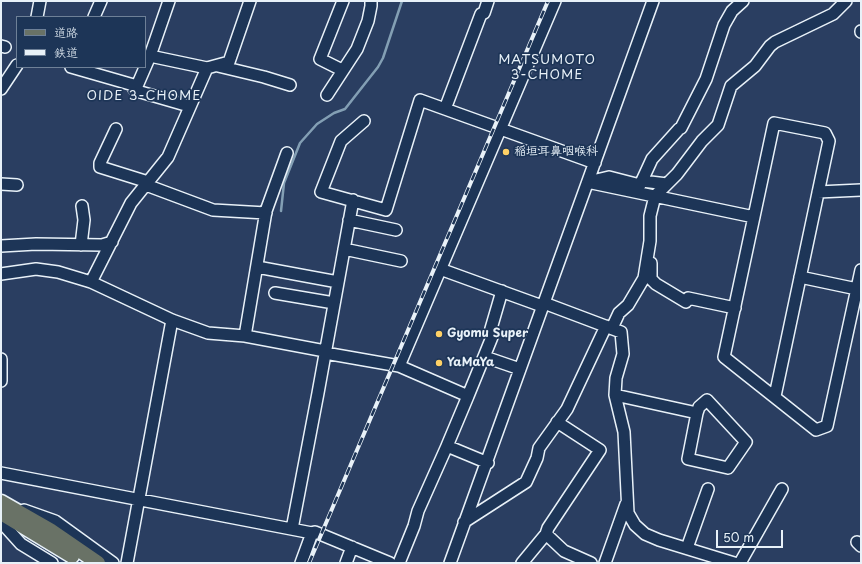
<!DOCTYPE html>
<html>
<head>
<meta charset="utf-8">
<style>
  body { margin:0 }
  #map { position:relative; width:862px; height:564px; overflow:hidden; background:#2a3e61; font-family:"Playpen Sans","Klee One",sans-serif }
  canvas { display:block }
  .frame { position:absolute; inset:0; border:2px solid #e8f1f8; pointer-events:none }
  .legend { position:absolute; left:16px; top:16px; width:130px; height:52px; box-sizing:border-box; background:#1d3557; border:1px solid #6e8097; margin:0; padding:5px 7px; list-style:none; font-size:12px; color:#e8f1f8 }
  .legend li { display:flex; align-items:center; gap:8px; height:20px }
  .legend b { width:20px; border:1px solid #6e8097 }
  .scale { position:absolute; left:716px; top:530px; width:67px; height:18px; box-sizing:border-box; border:2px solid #e8f1f8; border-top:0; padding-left:5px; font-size:12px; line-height:14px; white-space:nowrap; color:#e8f1f8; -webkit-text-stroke:3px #1d3557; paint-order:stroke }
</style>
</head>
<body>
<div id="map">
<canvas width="862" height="564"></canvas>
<div class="frame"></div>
<ul class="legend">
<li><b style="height:5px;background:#697266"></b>道路</li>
<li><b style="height:5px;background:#e8f1f8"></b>鉄道</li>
</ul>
<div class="scale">50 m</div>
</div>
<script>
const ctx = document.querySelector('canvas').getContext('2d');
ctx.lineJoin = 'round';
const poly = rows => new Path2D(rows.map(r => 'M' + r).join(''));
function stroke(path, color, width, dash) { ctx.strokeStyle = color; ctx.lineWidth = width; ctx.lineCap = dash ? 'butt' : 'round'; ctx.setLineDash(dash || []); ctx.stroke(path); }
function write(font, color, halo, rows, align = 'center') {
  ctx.font = font + ' "Playpen Sans","Klee One",sans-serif'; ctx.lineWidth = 3.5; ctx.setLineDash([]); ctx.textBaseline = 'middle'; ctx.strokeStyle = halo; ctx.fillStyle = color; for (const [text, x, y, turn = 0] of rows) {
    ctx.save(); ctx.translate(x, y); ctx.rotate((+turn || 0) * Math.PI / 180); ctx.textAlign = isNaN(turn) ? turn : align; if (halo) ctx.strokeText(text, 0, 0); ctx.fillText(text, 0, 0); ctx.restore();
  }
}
const stream = poly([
  [281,211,284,183,300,143,317,124,334,113,345,109,378,67,383,58,402,1]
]);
const minor = poly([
  [37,17,40,1],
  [94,17,101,1],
  [861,31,861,32],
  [1,46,5,47],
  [150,56,207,68],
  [218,66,264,77,290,85],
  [71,67,137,86,150,56,169,1],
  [342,70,320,59,343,1],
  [137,86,134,89,137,91,189,106],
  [1,89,17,65],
  [327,95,357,49,368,21,371,6,371,1],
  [445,109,481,14,484,13,488,1],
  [364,121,341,141,321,192,386,210,420,100,595,163],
  [116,129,100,163,100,167,148,182],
  [642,181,667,184],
  [588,182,609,177,640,185,652,159,679,129,681,128,706,79,724,25,732,11,743,1],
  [592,183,754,217],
  [1,184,17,185],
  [146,185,213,210,266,213],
  [818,192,861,190],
  [349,220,396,230],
  [81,245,84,220,82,206],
  [1,246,36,244,102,245,112,242],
  [344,249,401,261],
  [651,263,651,279,656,284,686,302],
  [257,267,338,282],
  [440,269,542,306],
  [1,274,36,269,58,272,91,282,172,320,208,333,245,336,325,351],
  [800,277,857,289],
  [91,282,131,203,168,157,207,68,229,62,250,1],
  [275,293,334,303],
  [688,298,735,308],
  [544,303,621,332,623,354,616,378,615,395,624,432,628,513,635,525,645,534,659,540,734,563],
  [612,328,619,313,628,305,644,278,650,241,650,216,655,196,677,174,702,141,718,125,731,86,755,66,770,46,775,42,833,14,846,1],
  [245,336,266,211,287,153],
  [325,353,399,366],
  [485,357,520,369],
  [1,359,1,381],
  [615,395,697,413,688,459,728,468,746,442,707,400,699,407,697,413],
  [468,396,492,337,490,332,502,291],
  [775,396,829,141,825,133,774,123,724,357,816,430,827,426,861,270],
  [488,463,447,446,468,396,399,366,555,1],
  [1,473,312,533,315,532,390,563],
  [24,510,55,521,113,563],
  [464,522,526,482,537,458,539,448,567,409,606,326],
  [3,524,21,544,52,563],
  [292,529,318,393,353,200],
  [546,534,564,551,591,563],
  [857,542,861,546],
  [687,548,708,489],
  [127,563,172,320],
  [301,563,312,533],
  [346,563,352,547],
  [399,563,414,526,418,511,447,446],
  [450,563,653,1],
  [522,563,546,534,548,528,600,450,557,422],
  [605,563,626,504],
  [740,563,782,489]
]);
const major = poly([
  [1,502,50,530,98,563],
  [1,513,72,556]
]);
const rail = poly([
  [309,563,548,1]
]);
const markers = [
  [506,152,4,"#ffd166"],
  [439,334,4,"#ffd166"],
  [439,363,4,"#ffd166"]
];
const poiNames = [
  ["稲垣耳鼻咽喉科",514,152],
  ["Gyomu Super",447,334],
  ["YaMaYa",447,363]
];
const neighbourhoodNames = [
  ["MATSUMOTO",547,60],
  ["3-CHOME",547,75],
  ["OIDE 3-CHOME",144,96]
];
stroke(stream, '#839fb4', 2.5);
stroke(minor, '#e8f1f8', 14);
stroke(major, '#e8f1f8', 17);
stroke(minor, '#1d3557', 11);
stroke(major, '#697266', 14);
stroke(rail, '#e8f1f8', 4);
stroke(rail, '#1d3557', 2.5, [8]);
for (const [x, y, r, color] of markers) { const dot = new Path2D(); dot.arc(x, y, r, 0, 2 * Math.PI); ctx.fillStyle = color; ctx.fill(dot); stroke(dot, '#1d3557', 1.5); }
write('bold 12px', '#e8f1f8', '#1d3557', poiNames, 'left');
ctx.letterSpacing = '1px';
write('13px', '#e8f1f8', '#1d3557', neighbourhoodNames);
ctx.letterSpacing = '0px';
</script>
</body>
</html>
